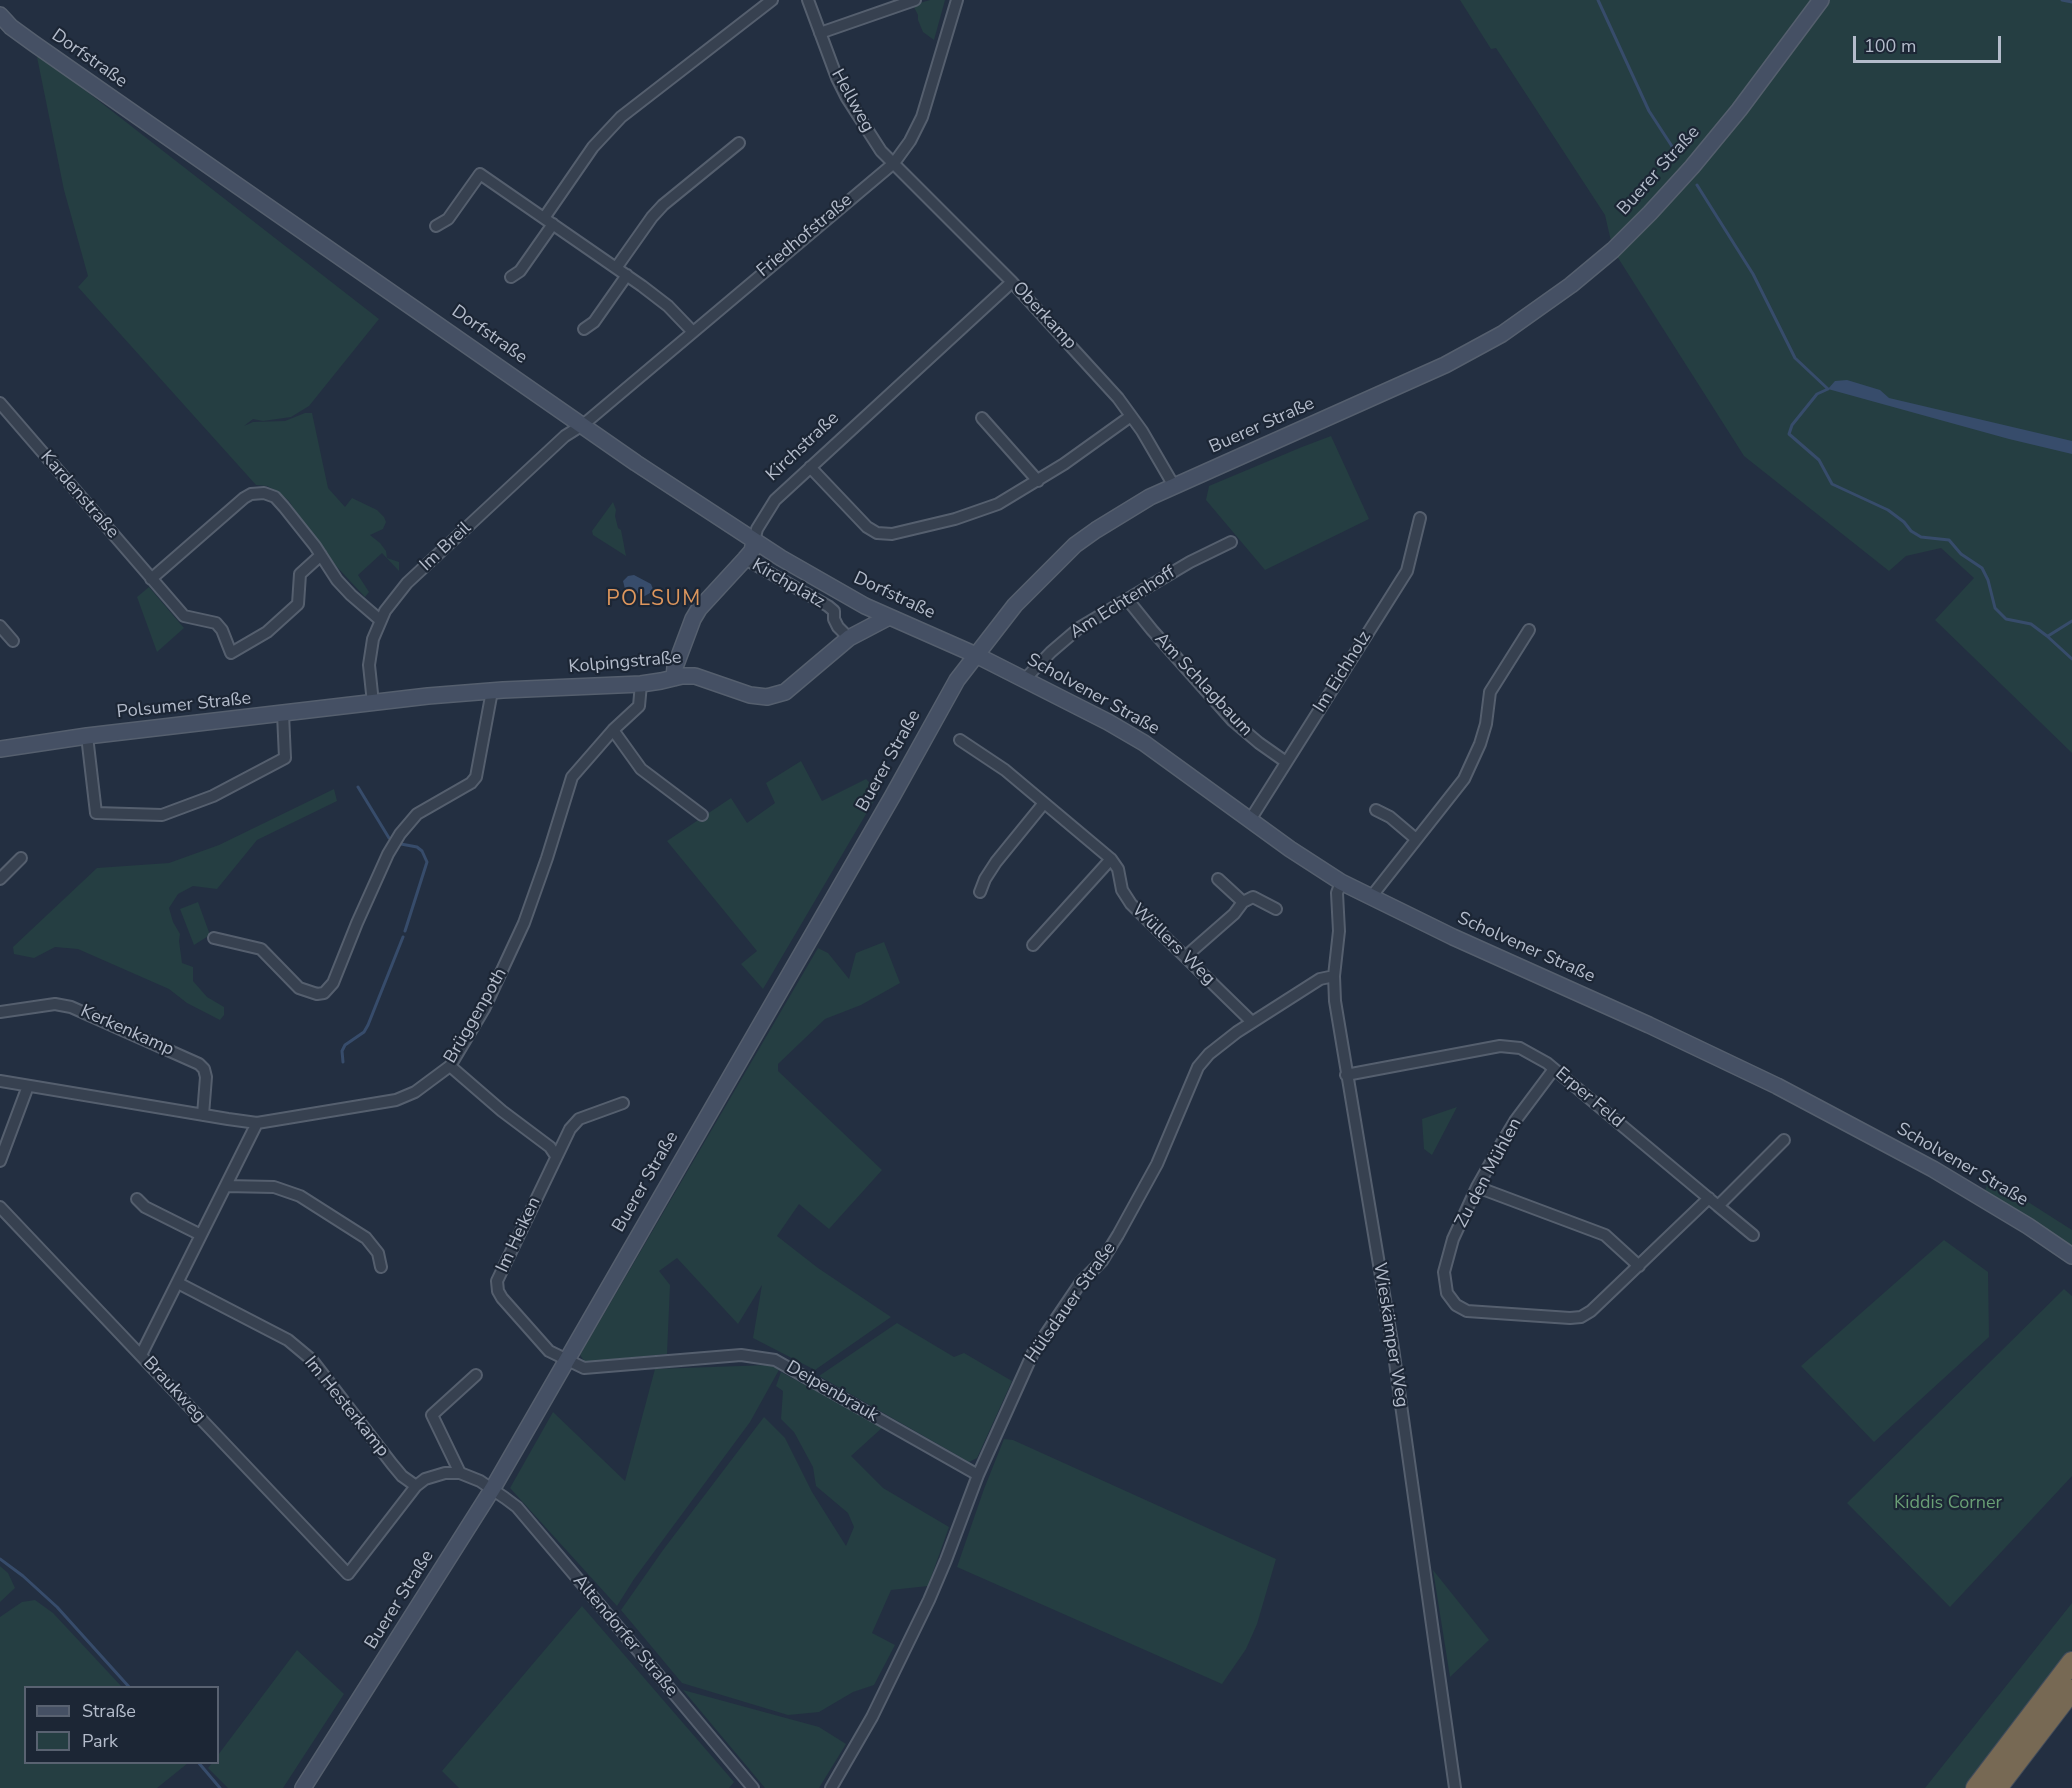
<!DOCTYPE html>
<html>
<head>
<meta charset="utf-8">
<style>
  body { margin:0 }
  #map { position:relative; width:2072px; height:1788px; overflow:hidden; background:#232f41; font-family:"Nunito Sans",sans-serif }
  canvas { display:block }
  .legend { position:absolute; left:24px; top:1686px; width:195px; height:78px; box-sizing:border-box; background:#1c2635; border:2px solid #596271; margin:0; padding:8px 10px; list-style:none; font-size:18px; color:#b4bccb }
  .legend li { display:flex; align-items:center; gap:12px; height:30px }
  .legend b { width:30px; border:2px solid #596271 }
  .scale { position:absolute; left:1853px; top:36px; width:148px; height:27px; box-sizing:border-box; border:3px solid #b4bccb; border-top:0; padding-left:8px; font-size:18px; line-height:21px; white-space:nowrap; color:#b4bccb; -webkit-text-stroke:4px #1c2635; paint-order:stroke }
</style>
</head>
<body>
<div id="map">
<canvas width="2072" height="1788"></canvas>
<ul class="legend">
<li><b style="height:8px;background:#455064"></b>Straße</li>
<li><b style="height:16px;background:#253e42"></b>Park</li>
</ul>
<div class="scale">100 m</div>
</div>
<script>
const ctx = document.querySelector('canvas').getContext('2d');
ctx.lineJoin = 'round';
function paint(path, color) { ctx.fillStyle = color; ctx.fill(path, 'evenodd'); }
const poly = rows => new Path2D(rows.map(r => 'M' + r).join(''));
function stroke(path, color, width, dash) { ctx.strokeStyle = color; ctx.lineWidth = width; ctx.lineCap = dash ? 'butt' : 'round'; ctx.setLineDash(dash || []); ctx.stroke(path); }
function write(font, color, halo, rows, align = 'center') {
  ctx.font = font + ' "Nunito Sans",sans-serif'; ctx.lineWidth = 4.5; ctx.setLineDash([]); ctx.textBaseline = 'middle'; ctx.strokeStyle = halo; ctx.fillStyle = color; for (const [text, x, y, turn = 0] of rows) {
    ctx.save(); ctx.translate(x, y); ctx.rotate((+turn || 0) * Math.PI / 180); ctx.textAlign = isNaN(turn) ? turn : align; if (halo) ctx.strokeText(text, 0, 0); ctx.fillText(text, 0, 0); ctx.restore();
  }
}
const green = poly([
  [930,0,945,0,934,40,923,32,918,20,918,15,913,5],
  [1460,0,2072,0,2072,753,1935,620,1974,578,1941,548,1906,556,1889,571,1744,456,1613,250,1605,215,1496,48,1491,49],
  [36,52,379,319,309,406,291,417,263,421,253,419,244,426,253,422,285,421,305,413,312,413,328,488,345,507,352,498,377,510,384,517,386,522,383,529,370,535,380,543,386,551,387,558,399,562,399,571,382,553,358,575,369,592,365,597,337,567,305,527,289,501,277,491,267,486,256,485,78,287,88,276,64,190],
  [1331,436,1369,519,1265,570,1206,500,1209,486,1302,447],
  [613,502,616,510,615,516,618,528,621,530,626,556,593,535,592,531],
  [149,587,184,628,157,652,137,597],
  [801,761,822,801,866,779,879,792,763,989,741,964,757,951,667,841,731,798,747,823,775,803,766,783],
  [334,789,337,801,257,840,217,889,193,886,178,894,169,908,173,922,180,934,179,941,182,963,193,967,193,981,207,997,224,1007,224,1015,220,1020,187,1003,169,989,78,949,55,947,34,958,14,954,13,947,97,868,169,863,219,845],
  [198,902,210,935,194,945,180,909],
  [884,942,900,983,861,1005,825,1019,778,1064,778,1071,882,1170,829,1229,799,1204,777,1236,818,1268,891,1317,815,1370,753,1338,762,1285,738,1324,677,1258,659,1271,670,1285,667,1354,585,1362,580,1355,818,948,828,953,849,979,856,953],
  [1457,1107,1432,1155,1424,1149,1422,1119],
  [1989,1177,2072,1230,2072,1249,1985,1191],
  [1944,1240,1988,1272,1989,1337,1874,1442,1801,1366],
  [2064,1289,2072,1296,2072,1476,1950,1607,1847,1503],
  [897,1323,954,1357,964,1353,1012,1381,977,1458,969,1462,819,1376],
  [769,1365,780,1368,750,1422,634,1579,617,1606,510,1488,553,1412,625,1481,655,1369],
  [781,1372,883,1427,851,1456,883,1488,949,1527,928,1586,891,1590,872,1633,895,1645,874,1685,853,1692,819,1712,788,1715,682,1683,621,1610,663,1550,764,1417,785,1438,812,1492,846,1546,854,1527,848,1513,816,1486,813,1467,794,1432,781,1419,783,1391,776,1386],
  [1004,1439,1013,1440,1276,1559,1257,1624,1246,1649,1222,1684,957,1567,984,1489],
  [0,1566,8,1573,15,1588,0,1602],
  [1433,1570,1489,1640,1450,1677],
  [35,1600,53,1613,122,1687,26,1688,26,1762,188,1763,157,1788,0,1788,0,1617,22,1602],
  [2072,1603,2072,1650,1968,1788,1925,1788],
  [582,1606,734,1782,729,1788,459,1788,442,1771],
  [297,1650,344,1694,283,1788,228,1788,208,1768,212,1763,218,1762,218,1755],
  [683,1690,819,1727,846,1744,819,1788,765,1788]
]);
const water = poly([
  [1847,380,1880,390,1889,398,2072,441,2072,454,2009,439,1828,389,1835,381],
  [634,575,651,584,653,589,650,591,650,593,643,597,635,592,625,589,623,581,628,576]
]);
const stream = poly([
  [1598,0,1649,111,1677,154],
  [2062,0,2072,2],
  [1697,185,1753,274,1795,358,1828,389,1817,394,1792,425,1789,434,1819,460,1832,484,1888,510,1904,522,1911,531,1921,537,1949,540,1961,554,1982,568,1988,580,1995,608,2006,619,2031,624,2047,636,2072,659],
  [2048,636,2072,621],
  [358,787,389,838],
  [401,844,417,847,422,851,427,862,405,931],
  [343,1062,342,1051,345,1045,364,1032,368,1025,403,937],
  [0,1559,23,1576,57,1607,130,1688],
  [198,1762,220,1788]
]);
const street = poly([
  [808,0,837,78,847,98,881,151,1012,282,1118,398,1142,431,1174,486],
  [820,33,915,0],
  [544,218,593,147,621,117,772,0],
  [436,226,448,219,480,174,642,286,668,306,692,331],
  [616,268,652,217,663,205,739,143],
  [511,277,520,271,553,224],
  [584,329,594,322,627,275],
  [0,403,184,616,216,623,222,630,231,653,267,632,298,604,300,574,321,555],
  [982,418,1038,481],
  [810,467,867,527,877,533,892,534,955,519,998,504,1064,464,1131,416],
  [754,541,757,529,775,500,1012,282],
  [745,559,828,606,834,611,834,619,838,627,849,638],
  [151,579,244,498,251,494,264,493,275,497,284,507,315,546,337,580,351,595,380,620],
  [1127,599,1152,630,1233,721,1259,743,1286,762],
  [0,626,13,641],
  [1025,679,1051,652,1079,628,1190,562,1231,542],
  [373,703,369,665,373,639,385,611,407,583,565,436,584,424,894,163,910,141,922,117,957,0],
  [613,730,641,769,702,815],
  [87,736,96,813,162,815,213,796,285,758,283,714],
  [960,740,1005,770,1111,859,1118,869,1122,890,1131,904,1252,1022],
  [1376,810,1390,817,1416,839],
  [1250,820,1407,571,1420,518],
  [0,879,21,858],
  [1218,879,1243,902],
  [1341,882,1337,893,1339,931,1334,976,1335,1001,1393,1348,1455,1788],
  [980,892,985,879,996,862,1044,803],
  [1371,897,1464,779,1480,744,1486,724,1490,692,1529,630],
  [214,938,261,949,299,988,317,994,324,993,333,983,357,923,388,854,400,834,417,814,471,783,476,777,492,691],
  [1033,945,1111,859],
  [1186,956,1234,914,1243,902,1253,897,1276,909],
  [0,1012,55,1004,71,1007,199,1064,204,1069,206,1077,203,1115],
  [450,1066,502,1111,550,1147,556,1156],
  [1554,1069,1515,1121,1503,1141,1477,1187,1453,1239,1444,1272,1447,1293,1456,1305,1467,1311,1570,1318,1581,1317,1591,1311,1709,1198],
  [1346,1075,1500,1046,1520,1048,1547,1063,1718,1206,1784,1140],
  [0,1081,228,1119,257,1123,396,1100,415,1092,450,1066,484,1009,524,923,547,858,572,777,613,730,639,706,641,684],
  [623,1103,579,1119,570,1129,497,1281,498,1291,502,1298,549,1351,584,1368,741,1355,775,1360,978,1475],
  [0,1161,28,1086],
  [226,1186,274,1187,300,1196,366,1238,378,1253,381,1267],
  [1477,1187,1605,1235,1639,1266],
  [137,1199,145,1207,201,1235],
  [1718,1206,1753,1235],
  [0,1207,348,1574,416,1486,425,1479,445,1473,460,1473,480,1481,505,1498,517,1507,572,1572,753,1788],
  [178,1283,288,1340,312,1360,392,1464,402,1476,416,1486],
  [141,1355,257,1123],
  [460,1473,432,1415,476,1375],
  [831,1788,872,1717,929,1600,946,1560,978,1475,1033,1353,1081,1282,1102,1261,1118,1235,1157,1164,1198,1067,1209,1054,1237,1032,1320,979,1334,976]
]);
const secondary = poly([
  [0,15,11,27,33,43,146,122,636,463,781,558,865,606,976,655,1108,722,1144,743,1290,849,1341,882,1453,937,1649,1025,1777,1086,1933,1169,2028,1226,2072,1256],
  [674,678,675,667,693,619,699,609,745,559,752,551,754,541],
  [0,749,87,736,428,696,503,690,641,684,661,681,682,676,695,676,750,695,767,697,785,692,849,638,889,617],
  [303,1788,493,1488,892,797,957,680,1015,605,1075,545,1096,530,1150,497,1445,365,1502,334,1571,285,1613,250,1650,213,1692,167,1739,110,1821,0]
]);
const highway = poly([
  [1976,1788,2072,1662],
  [1997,1788,2072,1690]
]);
const streetNames = [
  ["Dorfstraße",89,59,35],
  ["Hellweg",852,101,61],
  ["Buerer Straße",1659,171,-48],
  ["Friedhofstraße",805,236,-40],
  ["Oberkamp",1044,316,47],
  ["Dorfstraße",489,335,35],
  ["Buerer Straße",1262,426,-24],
  ["Kirchstraße",803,447,-43],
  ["Kardenstraße",79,495,49],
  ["Im Breil",446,547,-43],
  ["Kirchplatz",788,584,30],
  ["Dorfstraße",894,596,25],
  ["Am Echtenhoff",1123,603,-32],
  ["Kolpingstraße",625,663,-5],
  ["Im Eichholz",1343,672,-58],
  ["Am Schlagbaum",1203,685,47],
  ["Scholvener Straße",1093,695,29],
  ["Polsumer Straße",184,706,-6],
  ["Buerer Straße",889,761,-61],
  ["Wüllers Weg",1173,945,44],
  ["Scholvener Straße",1526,948,24],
  ["Brüggenpoth",476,1016,-60],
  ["Kerkenkamp",127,1031,24],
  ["Erper Feld",1589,1098,40],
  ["Scholvener Straße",1962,1165,30],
  ["Zu den Mühlen",1489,1173,-62],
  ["Buerer Straße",646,1182,-60],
  ["Im Heiken",519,1235,-65],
  ["Hülsdauer Straße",1071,1303,-55],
  ["Wieskämper Weg",1390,1335,81],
  ["Braukweg",174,1390,47],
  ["Deipenbrauk",832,1392,30],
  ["Im Hesterkamp",346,1407,51],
  ["Buerer Straße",400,1600,-58],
  ["Altendorfer Straße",625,1636,50]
];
const parkNames = [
  ["Kiddis Corner",1948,1504]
];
const quarterNames = [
  ["POLSUM",654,600]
];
paint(green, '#253e42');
paint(water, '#374c6b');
stroke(stream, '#374c6b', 3);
stroke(street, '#555f6e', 14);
stroke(secondary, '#555f6e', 18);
stroke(highway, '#424c5b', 22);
stroke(street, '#374150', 10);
stroke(secondary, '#455064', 15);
stroke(highway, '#776954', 20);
write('18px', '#b4bccb', '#1c2635', streetNames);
write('18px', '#699e75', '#1c2635', parkNames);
ctx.letterSpacing = '1.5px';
write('21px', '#dd965d', '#1c2635', quarterNames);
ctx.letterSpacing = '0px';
</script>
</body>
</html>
